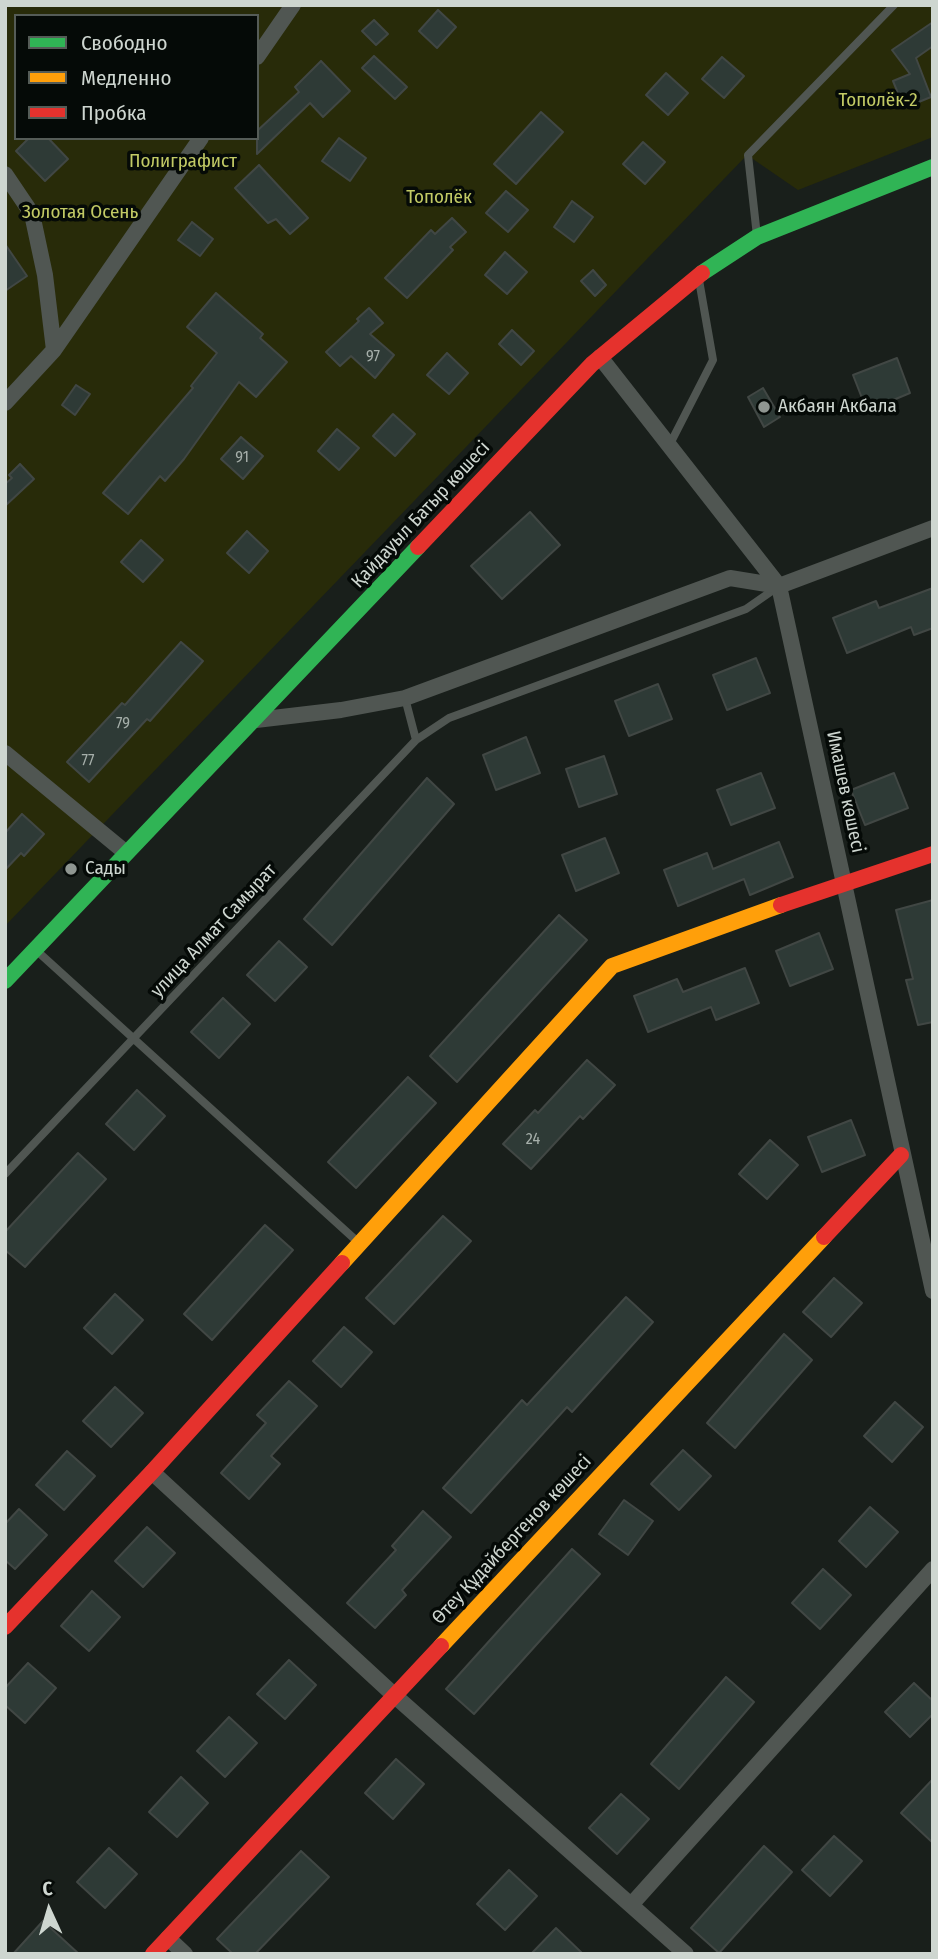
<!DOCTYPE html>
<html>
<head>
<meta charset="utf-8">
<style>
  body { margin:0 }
  #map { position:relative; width:938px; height:1959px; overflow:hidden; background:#191f1b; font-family:"Fira Sans Condensed",sans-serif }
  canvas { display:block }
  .frame { position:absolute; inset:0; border:7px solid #ced6d0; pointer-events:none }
  .legend { position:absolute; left:14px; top:14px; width:245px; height:126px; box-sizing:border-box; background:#050a07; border:2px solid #555c57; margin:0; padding:9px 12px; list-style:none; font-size:21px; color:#ced6d0 }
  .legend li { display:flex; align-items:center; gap:14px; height:35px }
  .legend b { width:35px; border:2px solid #555c57 }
  .north { position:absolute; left:14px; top:1875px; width:70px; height:70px; -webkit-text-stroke:5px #050a07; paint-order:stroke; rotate:356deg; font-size:19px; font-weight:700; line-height:28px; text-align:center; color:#ced6d0 }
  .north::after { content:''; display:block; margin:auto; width:24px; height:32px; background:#ced6d0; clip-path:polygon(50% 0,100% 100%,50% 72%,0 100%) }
</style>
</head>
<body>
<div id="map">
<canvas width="938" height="1959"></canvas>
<div class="frame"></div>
<ul class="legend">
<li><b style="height:9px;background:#30b455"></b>Свободно</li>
<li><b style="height:9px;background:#ff9f0a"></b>Медленно</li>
<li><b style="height:9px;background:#e5322d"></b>Пробка</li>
</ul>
<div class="north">С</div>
</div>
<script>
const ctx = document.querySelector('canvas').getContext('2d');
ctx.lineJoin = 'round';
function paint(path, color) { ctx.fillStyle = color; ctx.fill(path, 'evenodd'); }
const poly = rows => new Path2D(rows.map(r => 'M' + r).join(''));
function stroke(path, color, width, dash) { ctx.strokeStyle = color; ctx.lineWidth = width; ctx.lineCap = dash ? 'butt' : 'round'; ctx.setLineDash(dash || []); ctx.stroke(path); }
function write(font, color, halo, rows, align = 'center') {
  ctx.font = font + ' "Fira Sans Condensed",sans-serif'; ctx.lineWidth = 7; ctx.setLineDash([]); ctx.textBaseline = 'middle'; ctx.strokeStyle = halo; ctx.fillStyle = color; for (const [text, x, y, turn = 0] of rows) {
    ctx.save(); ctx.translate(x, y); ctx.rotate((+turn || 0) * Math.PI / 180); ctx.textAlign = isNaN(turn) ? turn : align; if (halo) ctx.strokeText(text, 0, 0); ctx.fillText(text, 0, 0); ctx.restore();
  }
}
const green = poly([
  [5,5,933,5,933,137,798,190,747,155,5,926],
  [16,16,257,16,257,138,16,138]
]);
const building = poly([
  [438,10,456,27,437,48,419,31,438,10],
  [374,20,388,34,376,45,362,31,374,20],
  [933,22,933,46,916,58,931,97,904,108,893,81,910,74,892,50,933,22],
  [374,56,407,87,395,99,362,68,374,56],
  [722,57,744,76,724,98,702,79,722,57],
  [321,61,350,91,323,117,310,103,257,154,257,131,299,92,295,87,321,61],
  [666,73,688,93,668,115,646,95,666,73],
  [541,112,563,132,516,184,494,164,541,112],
  [29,138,48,138,68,159,45,181,16,151,29,138],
  [339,138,366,158,350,181,322,161,339,138],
  [643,142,665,162,645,184,623,164,643,142],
  [259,165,308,218,290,234,276,219,268,223,235,188,259,165],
  [506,191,528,210,508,232,486,213,506,191],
  [572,201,593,217,574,242,554,227,572,201],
  [452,218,466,232,450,247,453,250,407,298,385,278,431,230,435,234,452,218],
  [192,222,213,239,200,256,178,240,192,222],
  [5,244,27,276,5,291,5,244],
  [505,252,527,272,507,294,485,275,505,252],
  [593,270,606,285,595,296,581,281,593,270],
  [216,293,263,334,260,338,287,362,256,397,239,382,184,459,165,481,160,476,128,514,103,493,193,388,191,386,217,353,187,327,216,293],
  [369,308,383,323,370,334,394,355,375,378,351,356,340,366,326,352,359,321,357,319,369,308],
  [512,330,534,351,521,365,499,344,512,330],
  [447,353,468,373,449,394,427,375,447,353],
  [897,358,910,393,867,411,853,375,897,358],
  [76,385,90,394,75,415,62,405,76,385],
  [763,388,780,417,764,427,748,397,763,388],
  [393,414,415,434,395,456,373,436,393,414],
  [337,429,359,448,339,470,318,451,337,429],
  [241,437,263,456,243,479,221,459,241,437],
  [20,464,34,479,5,506,5,484,12,478,9,475,20,464],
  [530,512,560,545,502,599,471,566,530,512],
  [247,531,268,551,249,573,227,553,247,531],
  [141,540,163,560,143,582,121,562,141,540],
  [933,588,933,628,914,635,911,627,847,653,833,618,876,601,879,608,933,588],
  [181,642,203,661,150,721,147,719,89,782,67,762,122,703,125,705,181,642],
  [756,658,770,693,727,710,713,675,756,658],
  [658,684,672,719,629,736,615,701,658,684],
  [526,737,540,773,496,790,483,755,526,737],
  [604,756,617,794,579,807,566,769,604,756],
  [761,773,775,808,731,825,717,790,761,773],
  [894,773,908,808,865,825,851,790,894,773],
  [427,778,454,804,332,945,304,919,427,778],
  [22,814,44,834,24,856,21,853,5,870,5,833,22,814],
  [605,838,619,873,576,891,562,855,605,838],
  [779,842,793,877,750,895,744,879,678,906,664,870,707,853,713,869,779,842],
  [933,900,933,1022,918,1025,906,980,913,979,896,910,933,900],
  [559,915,587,940,457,1082,430,1056,559,915],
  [819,933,833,969,790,986,776,951,819,933],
  [279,941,307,967,275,1001,247,975,279,941],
  [745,968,759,1003,716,1020,711,1007,648,1032,634,996,677,979,683,992,745,968],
  [223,998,250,1024,219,1058,191,1032,223,998],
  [587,1060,615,1085,583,1119,580,1116,531,1169,503,1144,535,1110,538,1113,587,1060],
  [408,1077,436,1103,356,1188,328,1162,408,1077],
  [137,1090,165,1116,134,1150,106,1124,137,1090],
  [851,1120,865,1155,822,1172,808,1137,851,1120],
  [770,1140,798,1165,767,1199,739,1174,770,1140],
  [78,1153,106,1179,25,1267,5,1250,5,1232,78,1153],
  [443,1216,471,1241,394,1324,366,1298,443,1216],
  [265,1225,293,1250,212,1340,184,1314,265,1225],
  [834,1278,862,1303,831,1337,803,1312,834,1278],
  [115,1294,143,1320,112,1354,84,1328,115,1294],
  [626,1297,653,1322,572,1412,567,1407,471,1513,443,1488,522,1400,527,1405,626,1297],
  [344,1327,372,1352,341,1387,313,1361,344,1327],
  [784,1334,812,1360,735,1448,707,1423,784,1334],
  [289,1381,317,1406,271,1456,280,1464,249,1499,221,1473,266,1423,257,1415,289,1381],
  [115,1387,143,1413,111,1447,83,1421,115,1387],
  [895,1402,923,1427,892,1462,864,1436,895,1402],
  [683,1450,711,1476,679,1510,651,1484,683,1450],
  [67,1451,95,1476,64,1510,36,1485,67,1451],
  [624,1500,653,1521,628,1555,599,1534,624,1500],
  [870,1507,898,1532,866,1567,839,1541,870,1507],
  [19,1509,47,1535,15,1569,5,1560,5,1524,19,1509],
  [423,1511,451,1537,402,1590,406,1595,375,1628,347,1603,396,1550,392,1546,423,1511],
  [147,1527,175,1553,143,1587,115,1561,147,1527],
  [572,1549,600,1574,474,1714,446,1689,572,1549],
  [823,1569,851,1595,820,1629,792,1603,823,1569],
  [92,1591,120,1617,89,1651,61,1626,92,1591],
  [289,1660,316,1685,285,1719,257,1694,289,1660],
  [28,1663,56,1688,25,1723,5,1705,5,1688,28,1663],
  [726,1677,754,1702,679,1789,651,1764,726,1677],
  [914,1683,933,1701,933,1714,910,1737,885,1712,914,1683],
  [229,1717,257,1743,225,1777,197,1751,229,1717],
  [396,1759,424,1784,393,1819,365,1793,396,1759],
  [181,1777,208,1803,177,1837,149,1812,181,1777],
  [933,1779,933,1843,901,1813,933,1779],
  [621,1794,649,1819,617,1854,589,1828,621,1794],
  [834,1836,862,1861,830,1896,802,1870,834,1836],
  [764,1846,792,1872,719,1953,691,1928,764,1846],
  [109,1848,137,1874,105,1908,77,1882,109,1848],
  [301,1851,329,1877,255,1954,233,1954,217,1939,301,1851],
  [509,1870,537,1896,505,1930,477,1904,509,1870],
  [43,1921,79,1954,13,1954,43,1921],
  [556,1928,583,1954,531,1954,556,1928]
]);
const lane = poly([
  [757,236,748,155,894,5],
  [670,444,713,360,699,280],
  [416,740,449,718,746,609,779,586],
  [37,951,359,1243],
  [5,1174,416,740,405,698]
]);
const street = poly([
  [257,57,293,5],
  [5,174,32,214,45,275,54,350],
  [600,357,779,586,933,1291],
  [5,403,54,350,201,138],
  [256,720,341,710,405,698,730,578,779,586,933,528],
  [5,753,125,852],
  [152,1472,395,1696,686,1954],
  [631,1905,933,1569],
  [168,1938,185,1954]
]);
const fast = poly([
  [702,273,757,237,933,167],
  [5,981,418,547]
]);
const slow = poly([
  [342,1263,612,966,781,905],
  [441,1646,824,1237]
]);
const jam = poly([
  [418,547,592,364,702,273],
  [781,905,933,854],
  [824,1237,901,1155],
  [5,1627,152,1472,342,1263],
  [153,1954,441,1646]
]);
const markers = [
  [764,407,7,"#8f9691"],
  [71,869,7,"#8f9691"]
];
const numberNames = [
  ["97",373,357],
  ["91",242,458],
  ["79",123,724],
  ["77",88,761],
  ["24",533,1140]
];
const parkNames = [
  ["Тополёк-2",878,101],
  ["Полиграфист",183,162],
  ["Тополёк",439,198],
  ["Золотая Осень",80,213]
];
const poiNames = [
  ["Акбаян Акбала",778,407],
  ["Сады",85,869]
];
const streetNames = [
  ["Қайдауыл Батыр көшесі",421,515,-47],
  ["Имашев көшесі",845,792,78],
  ["улица Алмат Самырат",214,931,-47],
  ["Өтеу Құдайбергенов көшесі",512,1540,-47]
];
paint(green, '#282b09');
paint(building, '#2e3a36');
stroke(building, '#414744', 2);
stroke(lane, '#505652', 8);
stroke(street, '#505652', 16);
stroke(fast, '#30b455', 16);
stroke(slow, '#ff9f0a', 16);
stroke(jam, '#e5322d', 16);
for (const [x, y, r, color] of markers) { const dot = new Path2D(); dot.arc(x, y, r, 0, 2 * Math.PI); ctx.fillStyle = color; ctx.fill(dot); stroke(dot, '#050a07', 2.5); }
write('16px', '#a6afaa', null, numberNames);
write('19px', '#c2ca65', '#050a07', parkNames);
write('19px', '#ced6d0', '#050a07', poiNames, 'left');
write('19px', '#ced6d0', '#050a07', streetNames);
</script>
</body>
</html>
